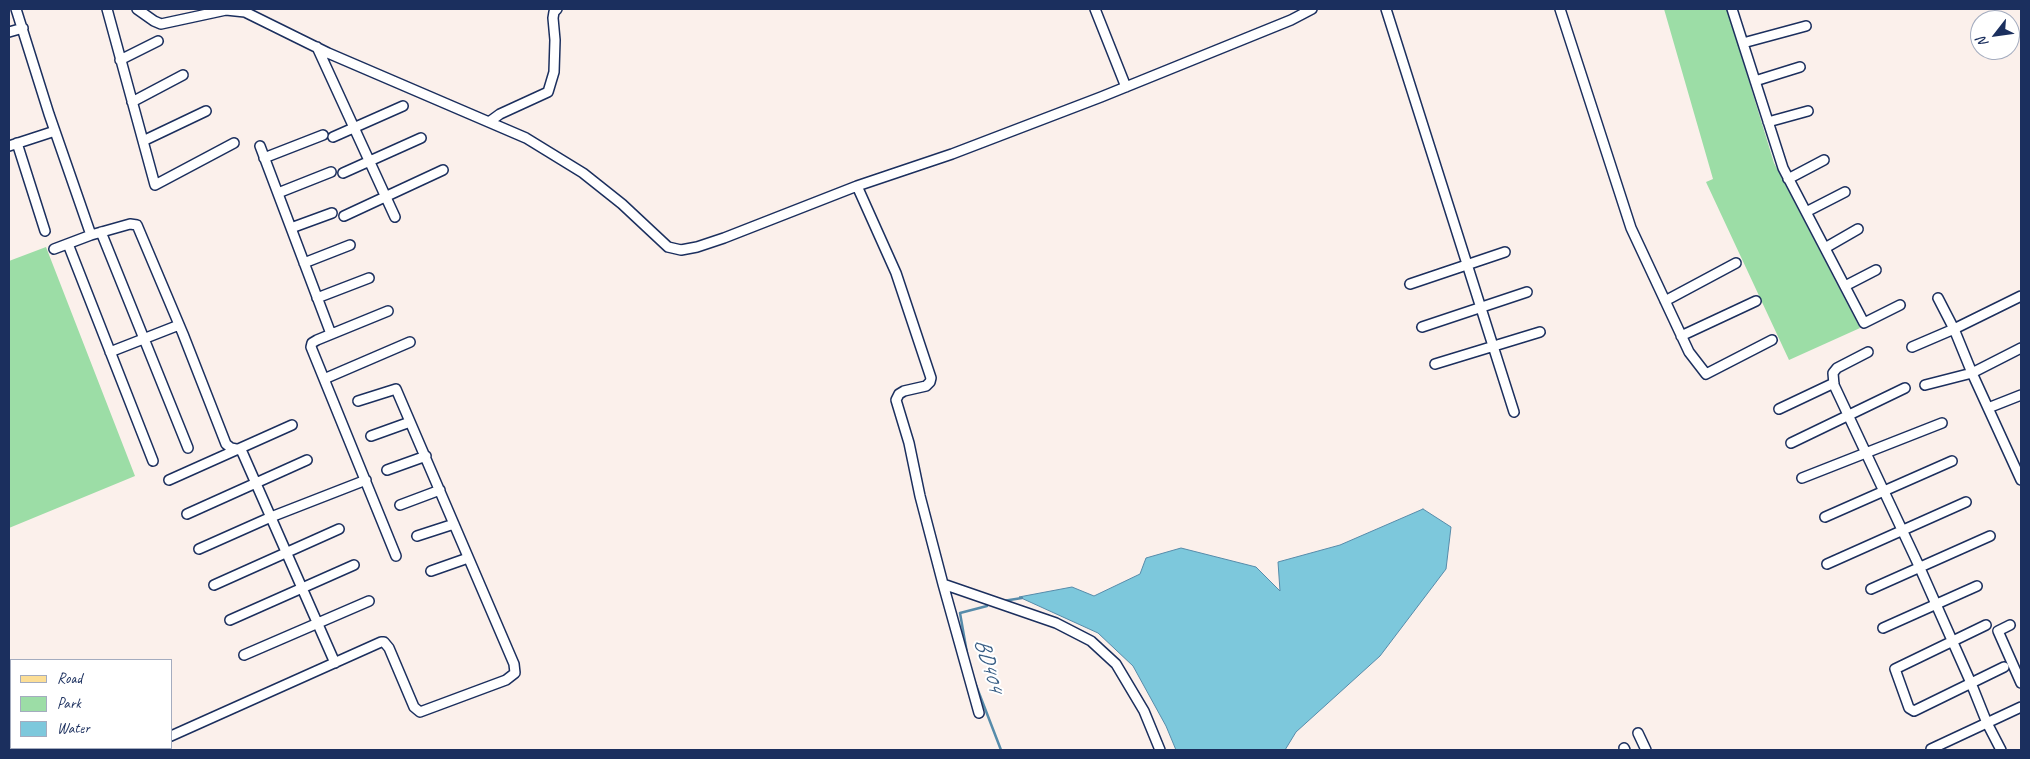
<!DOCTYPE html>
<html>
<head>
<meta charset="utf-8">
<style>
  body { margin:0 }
  #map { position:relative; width:2030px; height:759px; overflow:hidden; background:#fbf0eb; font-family:Caveat,sans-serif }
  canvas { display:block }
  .frame { position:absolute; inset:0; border:10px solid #1b2f5e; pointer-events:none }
  .legend { position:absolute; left:10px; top:659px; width:162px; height:90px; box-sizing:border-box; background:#fff; border:1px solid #a4acbf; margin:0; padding:6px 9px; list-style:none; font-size:15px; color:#1b2f5e }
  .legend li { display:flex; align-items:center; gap:10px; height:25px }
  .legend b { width:25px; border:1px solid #a4acbf }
  .north { position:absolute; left:1970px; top:10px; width:50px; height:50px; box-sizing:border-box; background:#fff; border:1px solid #a4acbf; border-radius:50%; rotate:240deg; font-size:14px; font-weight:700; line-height:20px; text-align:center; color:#1b2f5e }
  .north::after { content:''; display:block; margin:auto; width:18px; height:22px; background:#1b2f5e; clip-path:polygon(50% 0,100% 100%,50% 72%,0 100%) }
</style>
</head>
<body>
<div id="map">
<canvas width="2030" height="759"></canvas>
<div class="frame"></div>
<ul class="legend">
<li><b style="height:6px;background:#fcde96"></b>Road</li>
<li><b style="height:14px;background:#9cdda6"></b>Park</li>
<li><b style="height:14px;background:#7dc8dc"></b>Water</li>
</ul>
<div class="north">N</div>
</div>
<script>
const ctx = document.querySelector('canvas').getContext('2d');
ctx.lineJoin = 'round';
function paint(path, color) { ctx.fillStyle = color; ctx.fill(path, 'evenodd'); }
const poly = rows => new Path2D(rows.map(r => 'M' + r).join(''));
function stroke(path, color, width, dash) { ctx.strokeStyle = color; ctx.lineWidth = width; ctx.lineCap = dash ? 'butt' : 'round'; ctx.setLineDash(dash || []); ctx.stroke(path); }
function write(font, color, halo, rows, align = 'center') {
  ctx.font = font + ' Caveat,sans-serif'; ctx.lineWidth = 4; ctx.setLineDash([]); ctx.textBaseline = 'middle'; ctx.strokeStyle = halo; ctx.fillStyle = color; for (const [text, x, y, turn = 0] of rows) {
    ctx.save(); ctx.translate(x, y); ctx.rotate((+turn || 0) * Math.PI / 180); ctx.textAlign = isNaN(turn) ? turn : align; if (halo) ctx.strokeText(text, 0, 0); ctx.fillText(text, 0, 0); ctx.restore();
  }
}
const green = poly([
  [1664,9,1727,9,1774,163,1860,328,1789,360,1706,182,1713,179],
  [46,247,135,476,9,528,9,261]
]);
const water = poly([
  [1423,509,1451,527,1446,569,1380,656,1296,732,1285,750,1176,750,1166,726,1133,666,1098,633,1019,597,1072,587,1094,596,1140,574,1146,558,1181,548,1256,567,1280,591,1278,562,1340,545,1423,509]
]);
const stream = poly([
  [1003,601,1022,598],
  [967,653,960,613,987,606],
  [974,680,1001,750]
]);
const minor = poly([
  [16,9,49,114,91,235],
  [107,9,155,185,234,143],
  [137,9,154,21,161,24,226,10,245,12,328,53,526,138,583,173,622,204,668,247,681,250,697,247,724,238,857,186,952,154,1101,97,1291,20,1312,9],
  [1095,9,1126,87],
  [1386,9,1514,412],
  [1560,9,1631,228,1689,352,1706,374,1772,340],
  [1732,9,1783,168,1864,323,1900,305],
  [9,32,23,28],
  [1743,43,1806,26],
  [317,47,395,217],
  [120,60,158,41],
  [1755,81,1800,67],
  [132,102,183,75],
  [489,122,500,114,548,92,554,72,555,40,553,18,554,12,557,9],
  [1768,122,1808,111],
  [333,137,403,106],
  [143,141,206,111],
  [17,143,45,231],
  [9,146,55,131],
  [260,146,331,334],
  [264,158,323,135],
  [343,173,421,138],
  [1788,179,1824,160],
  [857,186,896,273,931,378,930,382,926,386,904,391,899,394,896,400,909,443,920,496,943,584,979,713],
  [278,193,331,172],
  [1806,212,1845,192],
  [344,216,443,170],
  [291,228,332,213],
  [101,232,188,448],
  [68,244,153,461],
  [1825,248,1858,229],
  [54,249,91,235,130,224,137,225,183,334,226,444,231,448,241,450,243,454,335,663],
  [304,263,350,245],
  [1410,284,1505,252],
  [1845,286,1876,270],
  [317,298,369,278],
  [1938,298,1954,329,1972,373,2021,480],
  [1665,301,1736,263],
  [388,311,317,340,312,343,311,347,396,556],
  [1422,327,1527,292],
  [1681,336,1756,301],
  [1912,347,1954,329,2021,296],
  [110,352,179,325],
  [1868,352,1837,368,1833,373,1834,385,1919,566,1971,683,1987,723,2001,750],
  [1435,364,1540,332],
  [324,379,410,342],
  [1925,385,1972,373,2021,348],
  [1988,408,2021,395],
  [1779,409,1834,383],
  [371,436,410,422],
  [1791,443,1905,388],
  [387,470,426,456],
  [1802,478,1942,423],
  [169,480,292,425],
  [400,505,440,490],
  [187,514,307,460],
  [1825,517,1952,461],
  [417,536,454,524],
  [199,549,271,517,366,480],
  [1827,564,1966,502],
  [431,571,468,558],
  [943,584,1056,623,1091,641,1116,664,1144,711,1160,750],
  [214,585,339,529],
  [1871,589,1990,536],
  [230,620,354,565],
  [1986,625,1895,669,1909,708,1914,711,2004,667],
  [2010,625,1998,631,2021,683],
  [1883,628,1977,586],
  [244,655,369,601],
  [1638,733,1646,750],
  [171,736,381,642,384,642,389,648,414,707,420,712,506,680,515,673,514,664,396,389,358,401],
  [1624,748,1625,750],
  [1931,749,2021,707],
  [143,750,148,748]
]);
const primary = poly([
  [9,723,11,729],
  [9,744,11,750]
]);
const waterNames = [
  ["BD404",988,665,74]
];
paint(green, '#9cdda6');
paint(water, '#7dc8dc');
stroke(water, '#568baa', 1);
stroke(stream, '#568baa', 2.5);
stroke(minor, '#1b2f5e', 12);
stroke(primary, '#1b2f5e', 18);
stroke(minor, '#fff', 9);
stroke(primary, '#fcde96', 14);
write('italic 22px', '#385d84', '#fff', waterNames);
</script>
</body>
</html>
